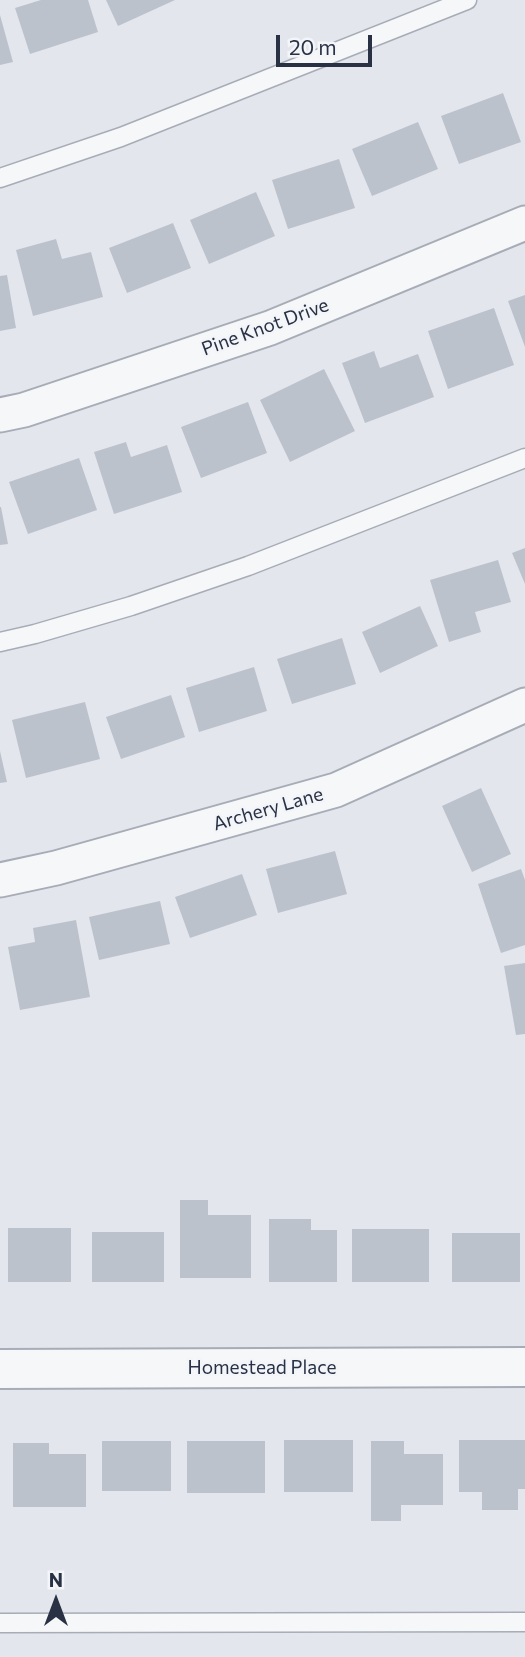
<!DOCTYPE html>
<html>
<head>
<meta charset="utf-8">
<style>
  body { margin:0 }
  #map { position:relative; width:525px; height:1657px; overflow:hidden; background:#e3e6ec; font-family:Commissioner,sans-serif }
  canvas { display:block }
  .north { position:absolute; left:21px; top:1566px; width:70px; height:70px; -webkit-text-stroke:5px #f3f5f9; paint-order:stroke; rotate:0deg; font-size:19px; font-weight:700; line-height:28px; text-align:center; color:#293245 }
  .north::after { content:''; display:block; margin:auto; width:24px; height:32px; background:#293245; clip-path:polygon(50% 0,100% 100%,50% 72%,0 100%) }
  .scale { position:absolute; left:276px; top:35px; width:96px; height:32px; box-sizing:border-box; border:4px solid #293245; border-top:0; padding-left:9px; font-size:21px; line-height:24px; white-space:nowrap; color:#293245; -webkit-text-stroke:5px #f3f5f9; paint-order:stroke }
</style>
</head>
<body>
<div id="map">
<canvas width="525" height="1657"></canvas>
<div class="north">N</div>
<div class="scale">20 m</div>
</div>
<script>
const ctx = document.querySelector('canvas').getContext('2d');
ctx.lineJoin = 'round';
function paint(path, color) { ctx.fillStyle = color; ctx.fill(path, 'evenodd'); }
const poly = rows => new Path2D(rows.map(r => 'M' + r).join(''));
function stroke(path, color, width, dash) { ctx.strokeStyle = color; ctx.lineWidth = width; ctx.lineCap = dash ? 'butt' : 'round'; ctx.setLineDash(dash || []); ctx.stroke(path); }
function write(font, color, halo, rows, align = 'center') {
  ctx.font = font + ' Commissioner,sans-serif'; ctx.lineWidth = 5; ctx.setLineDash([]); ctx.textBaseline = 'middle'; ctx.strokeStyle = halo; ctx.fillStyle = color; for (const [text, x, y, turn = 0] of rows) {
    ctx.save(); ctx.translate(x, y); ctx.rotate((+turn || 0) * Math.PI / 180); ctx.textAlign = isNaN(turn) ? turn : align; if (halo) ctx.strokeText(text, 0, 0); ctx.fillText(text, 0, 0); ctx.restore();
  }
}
const building = poly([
  [41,0,88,0,98,32,30,54,15,8],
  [106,0,175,0,118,26],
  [0,15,13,62,0,65],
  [503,93,521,142,459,164,441,116],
  [418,122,438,169,372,196,352,149],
  [339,159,355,208,288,229,272,180],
  [256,192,275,236,209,264,190,220],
  [173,223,191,268,127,293,109,248],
  [56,239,62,259,91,252,103,297,33,316,16,250],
  [7,275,16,328,0,331,0,276],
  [525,295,525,347,508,301],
  [494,308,514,365,448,389,428,331],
  [374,351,380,368,418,354,434,397,365,423,342,363],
  [324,369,355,431,290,462,260,400],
  [248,402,267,453,201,478,181,427],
  [126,442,131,457,167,445,182,492,114,514,94,452],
  [79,458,97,510,28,534,9,482],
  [0,507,1,507,8,544,0,545],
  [525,548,525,584,512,553],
  [498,560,511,602,475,612,481,632,449,642,430,580],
  [420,606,438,646,380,673,362,632],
  [342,638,356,684,292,704,277,659],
  [254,667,267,711,199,732,186,688],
  [171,695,185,737,121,759,106,717],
  [85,702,100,759,26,778,12,720],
  [0,751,7,782,0,783],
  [481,788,511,854,472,872,442,806],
  [335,851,347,894,278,913,266,869],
  [521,869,525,880,525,945,501,953,478,884],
  [242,874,257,915,190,938,175,897],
  [160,901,170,944,99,960,89,917],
  [76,920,90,997,20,1010,8,947,35,942,33,928],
  [525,963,525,1034,516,1035,504,966],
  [180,1200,208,1200,208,1215,251,1215,251,1278,180,1278],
  [269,1219,311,1219,311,1230,337,1230,337,1282,269,1282],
  [8,1228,71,1228,71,1282,8,1282],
  [352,1229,429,1229,429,1282,352,1282],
  [92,1232,164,1232,164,1282,92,1282],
  [452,1233,520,1233,520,1282,452,1282],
  [284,1440,353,1440,353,1492,284,1492],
  [459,1440,525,1440,525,1489,518,1489,518,1510,482,1510,482,1492,459,1492],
  [102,1441,171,1441,171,1491,102,1491],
  [187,1441,265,1441,265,1493,187,1493],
  [371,1441,404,1441,404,1454,443,1454,443,1505,401,1505,401,1521,371,1521],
  [13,1443,49,1443,49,1454,86,1454,86,1507,13,1507]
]);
const service = poly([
  [0,178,121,137,467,0],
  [0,642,35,634,131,606,248,566,525,458],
  [0,1623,525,1622]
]);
const minor = poly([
  [0,415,24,410,270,328,525,223],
  [0,880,56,868,336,790,525,705]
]);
const tertiary = poly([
  [0,1369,525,1367]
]);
const streetNames = [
  ["Pine Knot Drive",265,327,-20],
  ["Archery Lane",268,809,-16],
  ["Homestead Place",262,1368]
];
paint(building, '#bcc2cc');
stroke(service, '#a7acb7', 21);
stroke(minor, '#a7acb7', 37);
stroke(tertiary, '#a7acb7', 42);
stroke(service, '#f6f7f9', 18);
stroke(minor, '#f6f7f9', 33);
stroke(tertiary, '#f6f7f9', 38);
write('19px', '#293245', '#f3f5f9', streetNames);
</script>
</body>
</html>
